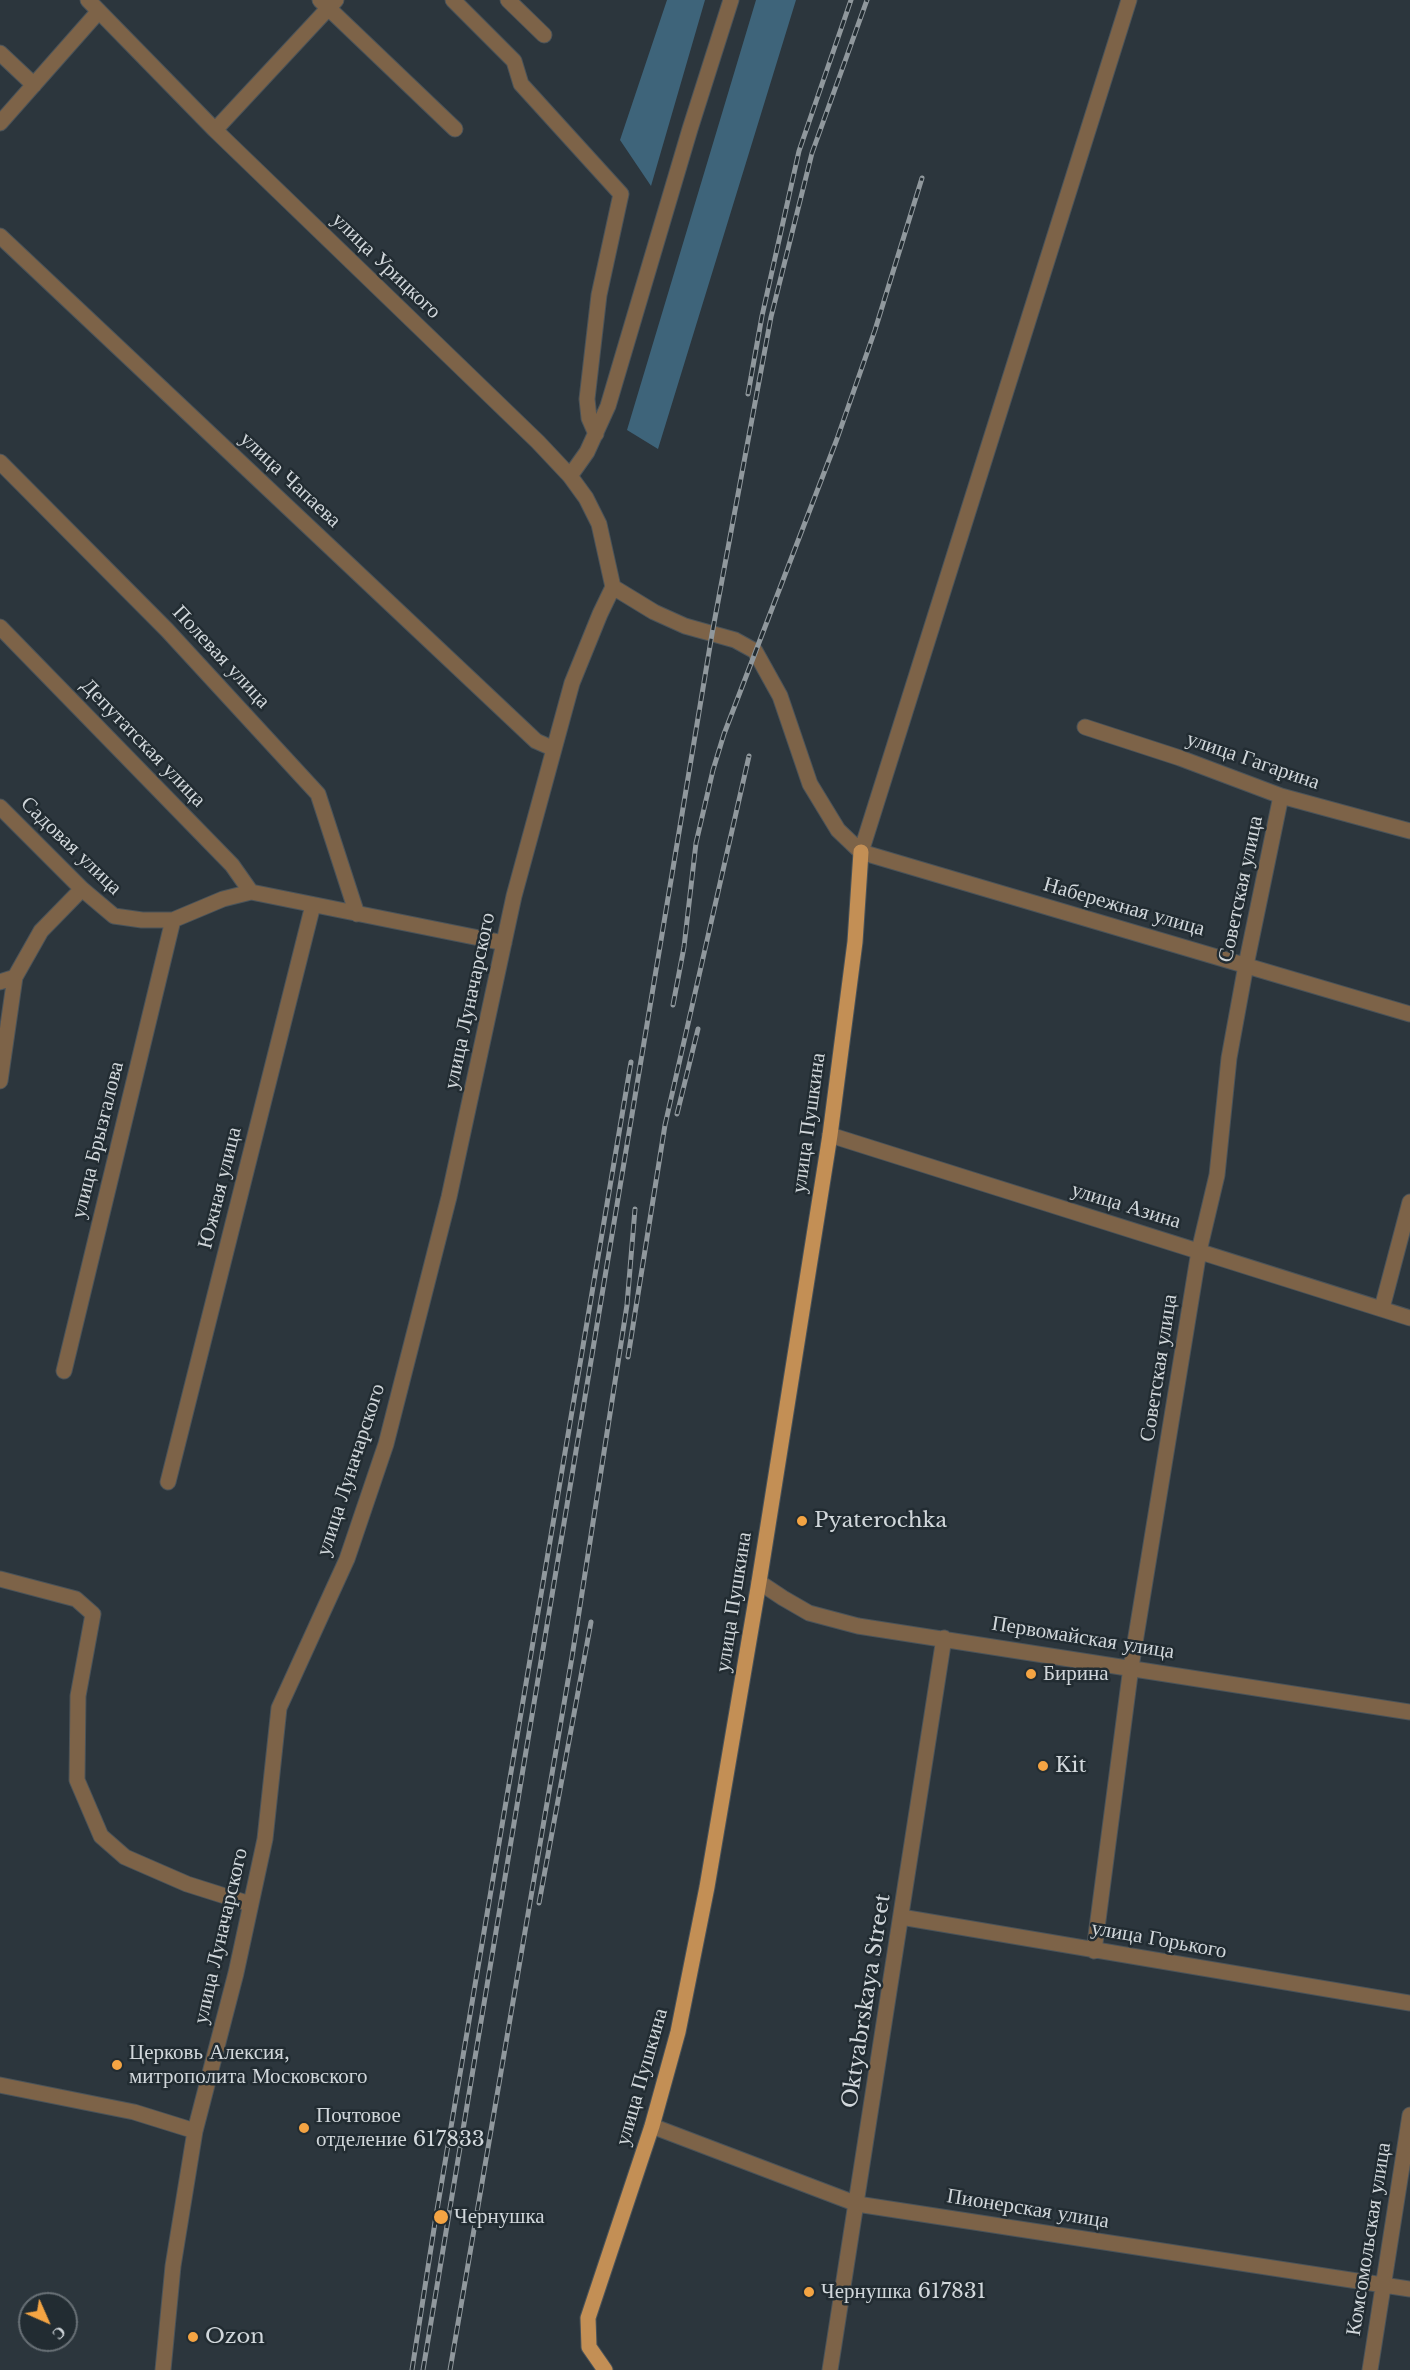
<!DOCTYPE html>
<html>
<head>
<meta charset="utf-8">
<style>
  body { margin:0 }
  #map { position:relative; width:1410px; height:2370px; overflow:hidden; background:#2c363d; font-family:"Libre Baskerville",serif }
  canvas { display:block }
  .north { position:absolute; left:18px; top:2292px; width:60px; height:60px; box-sizing:border-box; background:#222c32; border:2px solid #687076; border-radius:50%; rotate:135deg; font-size:16px; font-weight:700; line-height:24px; text-align:center; color:#d1d7db }
  .north::after { content:''; display:block; margin:auto; width:21px; height:27px; background:#f4a443; clip-path:polygon(50% 0,100% 100%,50% 72%,0 100%) }
</style>
</head>
<body>
<div id="map">
<canvas width="1410" height="2370"></canvas>
<div class="north">С</div>
</div>
<script>
const ctx = document.querySelector('canvas').getContext('2d');
ctx.lineJoin = 'round';
function paint(path, color) { ctx.fillStyle = color; ctx.fill(path, 'evenodd'); }
const poly = rows => new Path2D(rows.map(r => 'M' + r).join(''));
function stroke(path, color, width, dash) { ctx.strokeStyle = color; ctx.lineWidth = width; ctx.lineCap = dash ? 'butt' : 'round'; ctx.setLineDash(dash || []); ctx.stroke(path); }
function write(font, color, halo, rows, align = 'center') {
  ctx.font = font + ' "Libre Baskerville",serif'; ctx.lineWidth = 5; ctx.setLineDash([]); ctx.textBaseline = 'middle'; ctx.strokeStyle = halo; ctx.fillStyle = color; for (const [text, x, y, turn = 0] of rows) {
    ctx.save(); ctx.translate(x, y); ctx.rotate((+turn || 0) * Math.PI / 180); ctx.textAlign = isNaN(turn) ? turn : align; if (halo) ctx.strokeText(text, 0, 0); ctx.fillText(text, 0, 0); ctx.restore();
  }
}
const forest = poly([
  [667,0,705,0,651,186,620,140],
  [756,0,796,0,658,449,627,430]
]);
const minor = poly([
  [88,0,215,130,538,442,570,476,586,498,599,524,613,587],
  [320,0,455,129],
  [453,0,514,61,521,84,621,194,599,295,587,399,589,418,596,434],
  [508,0,544,35],
  [0,53,34,85],
  [0,123,99,11],
  [215,130,336,0],
  [0,236,536,741,554,749],
  [0,462,167,630,318,794,357,914],
  [570,476,587,452,608,406,690,129,731,0],
  [613,587,654,612,685,626,735,640,755,651,780,696,810,784,838,830,861,852,1410,1014],
  [0,627,232,865,251,892],
  [1085,727,1180,758,1281,796,1410,831],
  [0,807,82,889,114,916,142,920,173,920,223,899,251,892,504,943],
  [861,852,1129,0],
  [0,982,15,977,41,931,82,889],
  [0,1081,15,977],
  [830,1135,1410,1318],
  [1382,1308,1410,1202],
  [64,1371,173,920],
  [168,1482,313,905],
  [0,1579,76,1599,93,1614,78,1696,77,1780,101,1836,125,1857,187,1884,250,1904],
  [759,1582,783,1598,809,1613,858,1626,1410,1712],
  [901,1917,1410,2003],
  [1094,1951,1131,1667,1199,1251,1217,1175,1229,1058,1246,965,1281,796],
  [0,2085,134,2112,195,2131],
  [652,2126,857,2204,1410,2289],
  [163,2370,173,2266,195,2131,236,1973,265,1839,279,1708,347,1559,386,1444,449,1197,514,896,572,683,600,614,613,587],
  [830,2370,944,1638],
  [1370,2370,1410,2115]
]);
const major = poly([
  [605,2370,589,2347,588,2318,652,2126,678,2032,707,1887,759,1582,830,1135,855,942,861,852]
]);
const rail = poly([
  [748,394,762,316,799,151,851,0],
  [673,1005,684,947,696,843,713,770,724,734,837,439,875,330,922,178],
  [677,1114,698,1029],
  [628,1357,665,1125,749,756],
  [539,1903,591,1622],
  [412,2370,436,2216,631,1062],
  [423,2370,712,634,771,317,812,153,867,0],
  [450,2370,572,1657,627,1305,635,1209]
]);
const markers = [
  [802,1521,6,"#f4a443"],
  [1031,1674,6,"#f4a443"],
  [1043,1766,6,"#f4a443"],
  [117,2065,6,"#f4a443"],
  [304,2128,6,"#f4a443"],
  [441,2217,8,"#f4a443"],
  [809,2292,6,"#f4a443"],
  [193,2337,6,"#f4a443"]
];
const streetNames = [
  ["улица Урицкого",386,266,44],
  ["улица Чапаева",290,480,43],
  ["Полевая улица",221,657,47],
  ["Депутатская улица",143,743,46],
  ["улица Гагарина",1253,761,19],
  ["Садовая улица",71,846,44],
  ["Советская улица",1241,889,-78],
  ["Набережная улица",1124,907,16],
  ["улица Луначарского",470,1001,-78],
  ["улица Пушкина",809,1123,-82],
  ["улица Брызгалова",98,1140,-76],
  ["Южная улица",220,1188,-76],
  ["улица Азина",1126,1206,17],
  ["Советская улица",1159,1368,-81],
  ["улица Луначарского",351,1470,-72],
  ["улица Пушкина",734,1602,-81],
  ["Первомайская улица",1083,1638,9],
  ["улица Луначарского",221,1936,-77],
  ["улица Горького",1159,1940,10],
  ["Oktyabrskaya Street",867,2001,-81],
  ["улица Пушкина",642,2077,-74],
  ["Пионерская улица",1028,2209,9],
  ["Комсомольская улица",1369,2239,-81]
];
const poiNames = [
  ["Pyaterochka",814,1521],
  ["Бирина",1043,1674],
  ["Kit",1055,1766],
  ["Церковь Алексия,",129,2053],
  ["митрополита Московского",129,2077],
  ["Почтовое",316,2116],
  ["отделение 617833",316,2140],
  ["Чернушка",454,2217],
  ["Чернушка 617831",821,2292],
  ["Ozon",205,2337]
];
paint(forest, '#3e647a');
stroke(minor, '#4a5359', 17);
stroke(major, '#4a5359', 17);
stroke(minor, '#7d6348', 15);
stroke(major, '#c38f55', 15);
stroke(rail, '#90989d', 5);
stroke(rail, '#222c32', 3, [9]);
for (const [x, y, r, color] of markers) { const dot = new Path2D(); dot.arc(x, y, r, 0, 2 * Math.PI); ctx.fillStyle = color; ctx.fill(dot); stroke(dot, '#222c32', 2); }
write('21px', '#d1d7db', '#222c32', streetNames);
write('21px', '#d1d7db', '#222c32', poiNames, 'left');
</script>
</body>
</html>
